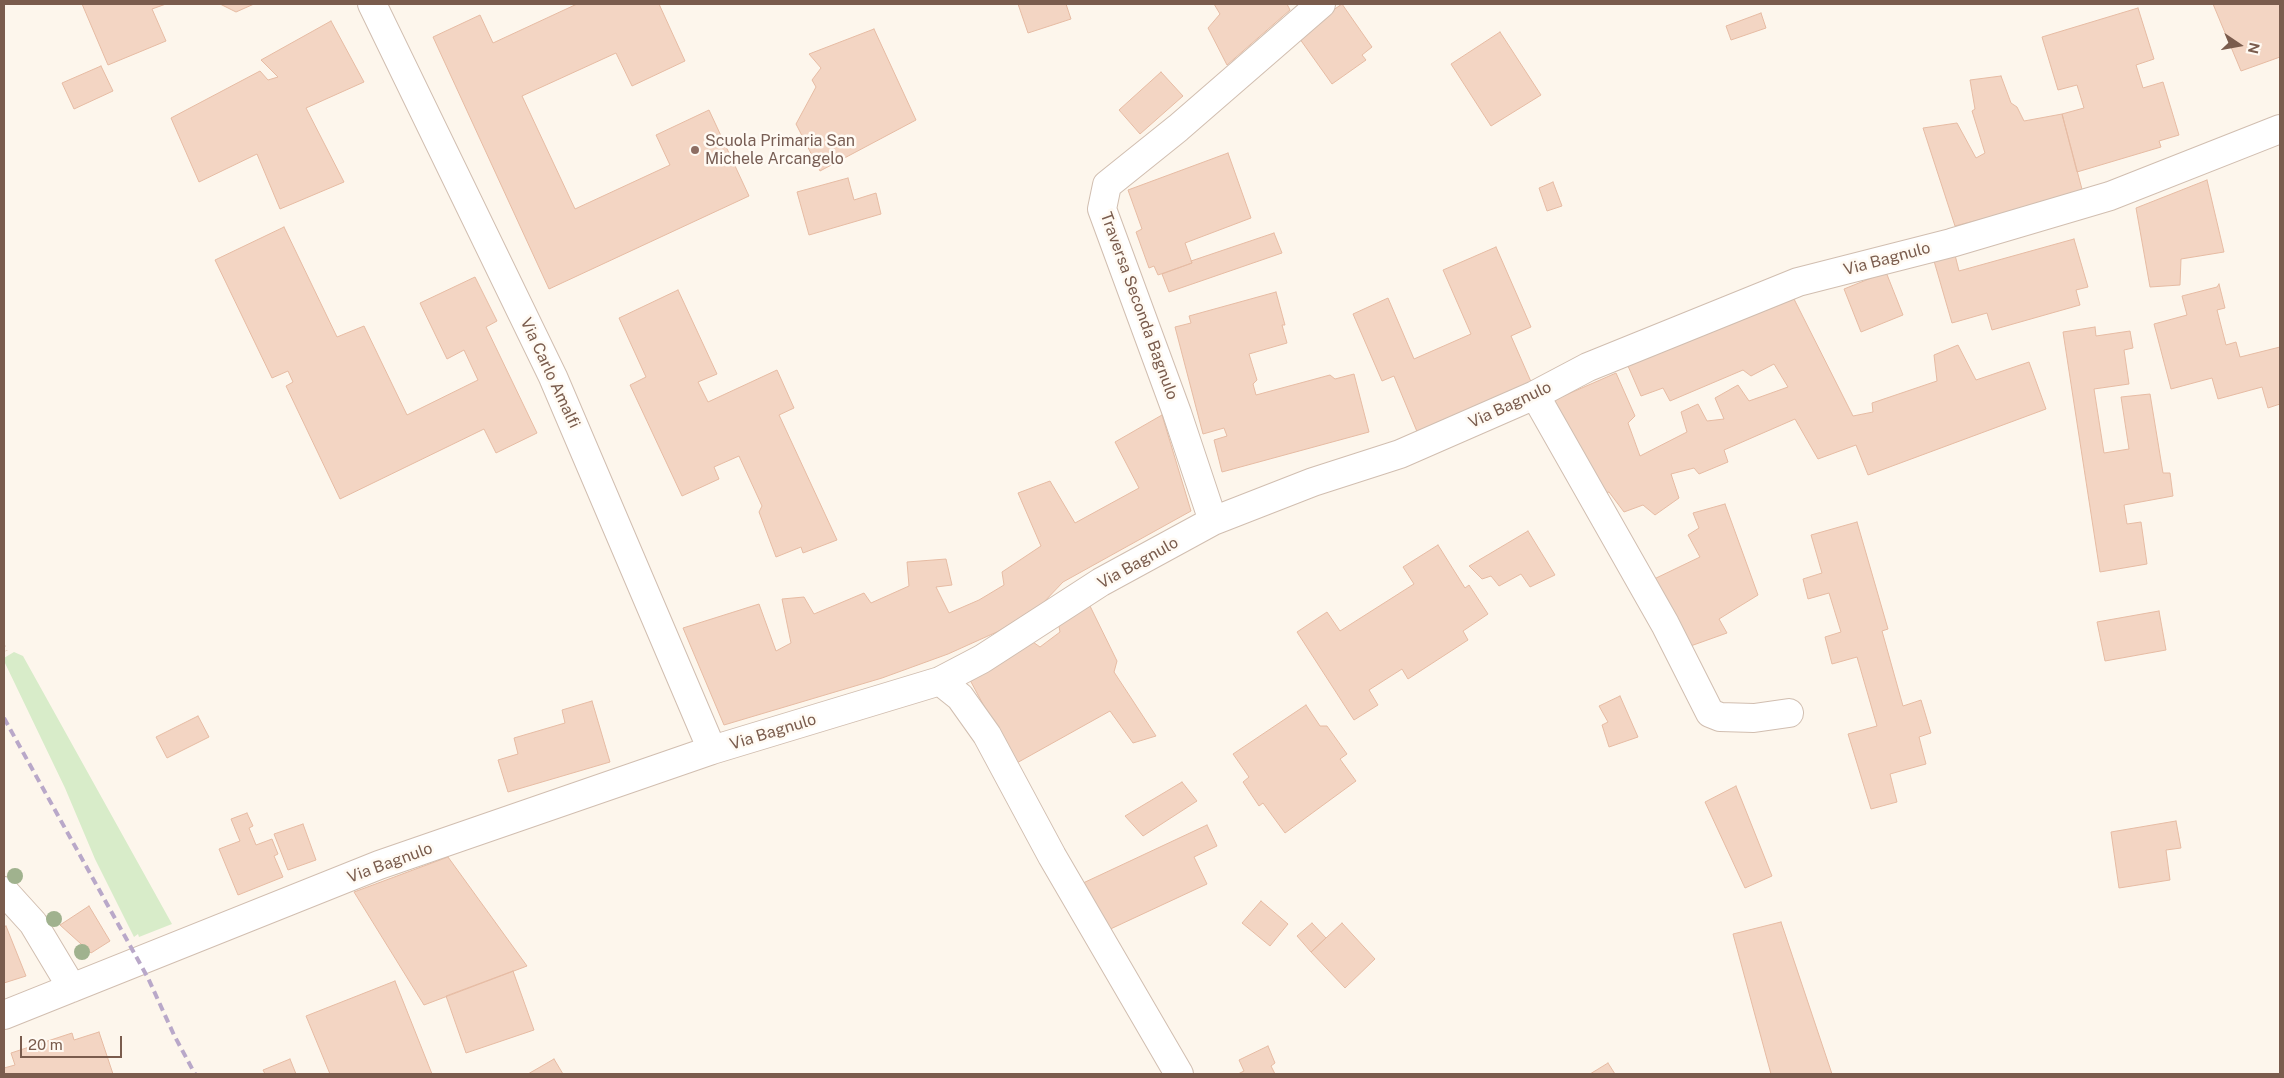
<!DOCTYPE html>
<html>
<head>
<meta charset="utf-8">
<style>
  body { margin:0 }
  #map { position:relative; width:2284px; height:1078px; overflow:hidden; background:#fdf6ec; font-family:"Public Sans",sans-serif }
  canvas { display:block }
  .frame { position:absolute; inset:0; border:5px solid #7a5c4d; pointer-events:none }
  .north { position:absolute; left:2214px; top:20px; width:50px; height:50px; -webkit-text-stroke:4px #fffaf3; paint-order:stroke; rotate:102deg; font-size:14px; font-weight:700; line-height:20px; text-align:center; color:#7a5c4d }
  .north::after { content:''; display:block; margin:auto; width:18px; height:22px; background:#7a5c4d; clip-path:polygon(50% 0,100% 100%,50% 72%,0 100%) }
  .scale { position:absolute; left:20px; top:1036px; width:102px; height:22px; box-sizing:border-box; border:2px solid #7a5c4d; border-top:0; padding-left:6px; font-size:15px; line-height:18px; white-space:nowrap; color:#7a5c4d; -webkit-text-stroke:4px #fffaf3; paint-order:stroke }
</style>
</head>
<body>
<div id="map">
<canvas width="2284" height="1078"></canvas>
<div class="frame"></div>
<div class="north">N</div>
<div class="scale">20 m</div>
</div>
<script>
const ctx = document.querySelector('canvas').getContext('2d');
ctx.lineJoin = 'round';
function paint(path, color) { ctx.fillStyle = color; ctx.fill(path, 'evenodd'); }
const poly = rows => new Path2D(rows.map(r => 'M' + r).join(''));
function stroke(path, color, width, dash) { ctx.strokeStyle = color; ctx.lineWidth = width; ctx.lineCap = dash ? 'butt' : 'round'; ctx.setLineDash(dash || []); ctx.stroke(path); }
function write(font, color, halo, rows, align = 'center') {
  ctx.font = font + ' "Public Sans",sans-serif'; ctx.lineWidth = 5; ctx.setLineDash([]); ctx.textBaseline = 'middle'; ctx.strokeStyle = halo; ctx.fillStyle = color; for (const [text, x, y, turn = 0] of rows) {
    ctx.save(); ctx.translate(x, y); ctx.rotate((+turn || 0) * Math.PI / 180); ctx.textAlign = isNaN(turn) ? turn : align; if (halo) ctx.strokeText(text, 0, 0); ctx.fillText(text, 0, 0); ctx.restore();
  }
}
const green = poly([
  [14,652,23,656,172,924,139,937,138,934,134,937,95,859,65,788,4,661,4,658]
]);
const building = poly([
  [82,4,166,4,152,9,166,41,108,65,82,4],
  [220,4,254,4,236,12,220,4],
  [577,4,659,4,685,61,632,86,616,53,522,96,575,209,670,165,656,135,709,110,749,196,549,289,433,37,480,15,493,43,577,4],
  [1018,4,1066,4,1071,19,1028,33,1018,4],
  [1214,4,1287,4,1290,10,1227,65,1208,28,1220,14,1214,4],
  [1342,4,1372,47,1362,55,1366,60,1332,84,1297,35,1342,4],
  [2213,4,2280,4,2280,57,2241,71,2213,4],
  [2138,8,2154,59,2136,65,2143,88,2163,82,2179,135,2159,141,2161,147,2077,172,2062,114,2084,108,2077,85,2058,90,2042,37,2138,8],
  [1761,13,1766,28,1731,40,1726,26,1761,13],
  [331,21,364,82,306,108,344,182,280,209,257,154,199,182,171,118,260,71,268,80,278,77,261,60,331,21],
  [874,29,916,120,820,171,796,124,816,87,812,80,821,68,809,54,874,29],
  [1500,32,1541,95,1491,126,1451,64,1500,32],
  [101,66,113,91,74,109,62,83,101,66],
  [1161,72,1183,96,1140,134,1119,110,1161,72],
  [2001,76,2011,103,2017,107,2024,121,2062,114,2083,193,1955,226,1923,128,1957,123,1976,158,1985,153,1972,111,1975,109,1970,80,2001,76],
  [1228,153,1251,218,1185,243,1192,263,1158,275,1154,266,1149,268,1136,232,1142,229,1128,190,1228,153],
  [848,178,854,200,876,193,881,214,809,235,797,192,848,178],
  [2207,180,2224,252,2181,259,2180,285,2150,287,2136,208,2207,180],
  [1553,182,1562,206,1547,211,1539,188,1553,182],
  [284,227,337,337,364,326,407,415,478,380,464,350,447,359,420,303,475,277,497,321,486,327,537,433,496,453,484,429,340,499,286,386,293,382,288,371,272,378,215,260,284,227],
  [1274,233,1282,253,1169,292,1162,274,1192,263,1191,261,1274,233],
  [2074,239,2088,287,2076,290,2080,305,1992,330,1987,313,1952,323,1934,261,1955,255,1959,271,2074,239],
  [1496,247,1531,327,1511,336,1532,384,1418,434,1394,376,1382,381,1353,314,1388,298,1414,359,1471,334,1443,270,1496,247],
  [1886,272,1903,315,1861,332,1844,289,1886,272],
  [2219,284,2225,308,2217,310,2226,345,2236,342,2240,357,2280,347,2280,404,2268,408,2262,387,2218,399,2212,378,2171,389,2154,324,2187,315,2182,296,2217,287,2219,284],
  [678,290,717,374,698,382,708,402,777,370,794,408,779,415,837,540,803,553,801,547,776,557,759,512,762,506,739,456,714,467,719,479,682,496,630,385,646,377,619,318,678,290],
  [1276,292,1285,325,1282,325,1287,343,1249,354,1257,380,1253,384,1256,395,1330,375,1335,379,1354,374,1369,432,1222,472,1214,440,1227,436,1224,428,1203,434,1175,327,1191,323,1189,316,1276,292],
  [1794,299,1853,416,1873,412,1872,403,1937,381,1934,355,1958,345,1976,380,2029,362,2046,409,1868,475,1856,445,1818,459,1795,419,1724,450,1728,462,1699,474,1694,468,1671,474,1679,498,1655,515,1643,505,1624,512,1609,492,1602,494,1552,401,1616,373,1635,416,1628,423,1640,456,1687,432,1681,412,1698,404,1707,421,1724,419,1715,398,1738,385,1749,401,1788,387,1774,364,1751,376,1743,370,1670,401,1663,388,1641,396,1628,366,1794,299],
  [2095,327,2096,336,2130,331,2133,348,2124,350,2129,384,2094,389,2104,453,2129,449,2121,397,2150,394,2163,473,2170,473,2173,496,2124,505,2127,524,2141,522,2147,564,2100,572,2063,332,2095,327],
  [1162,415,1191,511,1063,582,1043,603,999,631,948,654,882,678,724,725,683,628,759,604,776,651,791,643,782,599,804,597,814,614,864,593,871,603,909,586,907,562,946,559,952,585,936,587,949,613,979,600,1004,585,1002,572,1041,546,1018,493,1050,481,1075,523,1139,488,1115,442,1162,415],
  [1725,504,1758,595,1719,619,1727,633,1685,648,1652,580,1700,557,1688,535,1699,528,1693,513,1725,504],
  [1857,522,1888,629,1882,631,1903,706,1921,700,1931,733,1919,737,1926,764,1890,774,1897,802,1871,809,1848,734,1877,726,1857,657,1832,664,1825,637,1841,632,1829,593,1808,599,1803,579,1822,573,1811,535,1857,522],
  [1528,531,1555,575,1530,587,1521,574,1499,586,1491,576,1482,579,1469,566,1528,531],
  [1438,545,1465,588,1469,585,1488,614,1463,631,1468,640,1408,679,1402,669,1369,690,1378,705,1354,720,1297,632,1327,612,1340,631,1414,584,1403,567,1438,545],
  [1090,606,1117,661,1114,672,1156,736,1133,743,1110,711,1015,764,970,680,1033,642,1040,647,1060,632,1057,616,1090,606],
  [2159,611,2166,650,2105,661,2097,622,2159,611],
  [1620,696,1638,737,1609,747,1602,725,1608,722,1599,706,1620,696],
  [592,701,610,762,508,792,498,760,518,754,514,738,565,723,562,710,592,701],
  [1306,705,1320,726,1327,726,1347,754,1340,759,1356,781,1285,833,1263,803,1259,806,1243,782,1249,777,1233,754,1306,705],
  [198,716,209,737,167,758,156,737,198,716],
  [1182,782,1197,801,1143,836,1125,816,1182,782],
  [1736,786,1772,876,1745,888,1705,802,1736,786],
  [247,813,253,826,249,828,256,845,272,839,278,854,274,856,283,877,238,895,219,849,240,841,231,819,247,813],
  [2176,821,2181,848,2166,850,2170,880,2119,888,2111,832,2176,821],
  [303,824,316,860,288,870,274,834,303,824],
  [1207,825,1217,846,1194,857,1207,884,1104,932,1081,884,1207,825],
  [448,857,527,966,424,1005,354,892,448,857],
  [1261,901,1288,924,1270,946,1242,923,1261,901],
  [89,906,110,941,91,953,60,925,89,906],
  [1781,922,1832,1074,1771,1074,1733,934,1781,922],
  [1312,923,1326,938,1311,952,1297,936,1312,923],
  [1342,923,1375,959,1345,988,1311,952,1342,923],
  [6,926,26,976,4,983,4,927,6,926],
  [513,971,534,1030,466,1053,446,996,513,971],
  [395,981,432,1074,330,1074,306,1016,395,981],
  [99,1032,113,1074,4,1074,4,1068,15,1065,11,1053,72,1033,74,1040,99,1032],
  [1268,1046,1275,1063,1271,1066,1275,1074,1238,1074,1244,1071,1239,1060,1268,1046],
  [290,1059,296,1074,265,1074,263,1070,290,1059],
  [554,1059,563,1074,528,1074,554,1059],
  [1608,1063,1615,1074,1590,1074,1608,1063]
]);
const path = poly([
  [4,646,6,651]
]);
const minor = poly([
  [372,4,553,377,712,750],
  [1535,395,1665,624,1710,713,1720,717,1754,718,1789,713],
  [1213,521,1177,413,1102,209,1107,185,1178,128,1321,4],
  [940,681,960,697,987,735,1052,856,1179,1074],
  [4,891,33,923,72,988],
  [4,1015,379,865,712,750,940,681,982,659,1101,582,1213,521,1313,482,1400,454,1535,395,1588,367,1798,282,1951,243,2110,196,2280,129]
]);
const rail = poly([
  [4,718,148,978,174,1035,195,1074]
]);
const trees = [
  [15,876],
  [54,919],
  [82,952]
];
const markers = [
  [695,150,5,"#8d6e63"]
];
const educationNames = [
  ["Scuola Primaria San",705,141],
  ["Michele Arcangelo",705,159]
];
const streetNames = [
  ["Via Bagnulo",1887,259,-15],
  ["Traversa Seconda Bagnulo",1139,306,70],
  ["Via Carlo Amalfi",550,373,65],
  ["Via Bagnulo",1510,405,-25],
  ["Via Bagnulo",1138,563,-29],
  ["Via Bagnulo",773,732,-17],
  ["Via Bagnulo",390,863,-20]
];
paint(green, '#d8ecc9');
paint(building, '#f3d5c3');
stroke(building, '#e6bba3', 1);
stroke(minor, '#d1beb0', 30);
stroke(path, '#d9b8a5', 3, [1, 4]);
stroke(minor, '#fff', 28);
stroke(rail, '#b9a8c9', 4, [8, 5]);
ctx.fillStyle = '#a0b28e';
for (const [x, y] of trees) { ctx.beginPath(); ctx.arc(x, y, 8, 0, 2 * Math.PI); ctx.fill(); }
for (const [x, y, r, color] of markers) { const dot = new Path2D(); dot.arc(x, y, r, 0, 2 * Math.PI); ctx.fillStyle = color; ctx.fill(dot); stroke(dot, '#fffaf3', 2); }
write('16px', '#785e54', '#fffaf3', educationNames, 'left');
write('16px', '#7a5c4d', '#fffaf3', streetNames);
</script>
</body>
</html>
